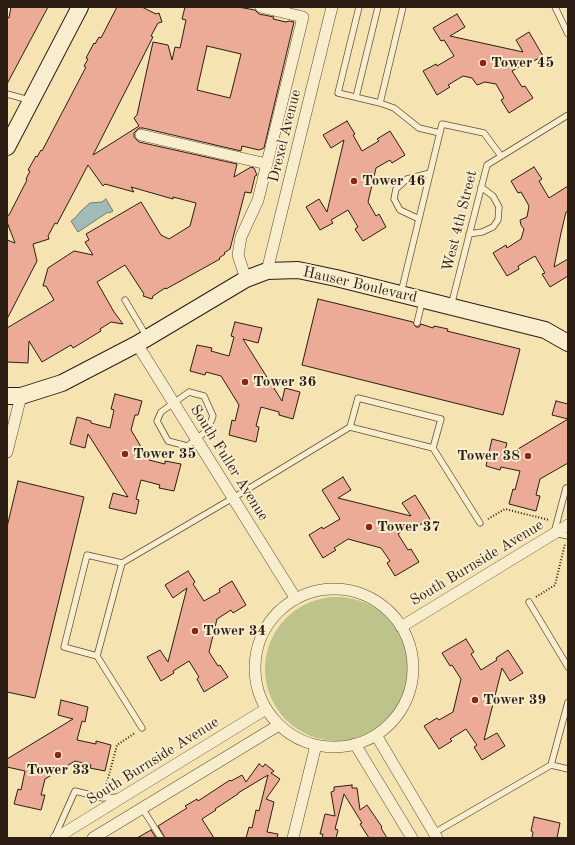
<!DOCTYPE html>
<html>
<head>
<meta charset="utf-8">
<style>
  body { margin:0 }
  #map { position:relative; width:575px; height:845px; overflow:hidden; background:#f5e3b1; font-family:"Old Standard TT",serif }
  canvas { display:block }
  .frame { position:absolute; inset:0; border:8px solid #2b1d14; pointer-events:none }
</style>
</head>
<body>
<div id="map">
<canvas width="575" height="845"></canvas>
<div class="frame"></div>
</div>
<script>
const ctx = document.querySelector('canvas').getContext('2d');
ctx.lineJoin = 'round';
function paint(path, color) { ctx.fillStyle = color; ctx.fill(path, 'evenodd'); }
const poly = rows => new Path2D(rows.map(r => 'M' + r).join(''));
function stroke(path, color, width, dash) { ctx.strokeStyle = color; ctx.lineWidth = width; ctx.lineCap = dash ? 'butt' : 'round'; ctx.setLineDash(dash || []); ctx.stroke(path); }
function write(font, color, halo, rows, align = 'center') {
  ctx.font = font + ' "Old Standard TT",serif'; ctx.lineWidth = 4; ctx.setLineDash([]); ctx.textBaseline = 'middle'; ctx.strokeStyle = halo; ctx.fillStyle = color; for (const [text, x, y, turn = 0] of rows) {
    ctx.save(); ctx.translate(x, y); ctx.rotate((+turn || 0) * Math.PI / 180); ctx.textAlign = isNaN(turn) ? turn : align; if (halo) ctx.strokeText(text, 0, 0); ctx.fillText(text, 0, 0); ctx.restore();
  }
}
const green = poly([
  '265 669a72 72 0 1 1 144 0a72 72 0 1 1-144 0Z'
]);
const water = poly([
  [106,199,113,211,109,213,108,212,78,232,71,221,75,218,81,211,90,203,102,202,106,199]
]);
const building = poly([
  [11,7,48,7,7,84,7,17,9,18,11,7],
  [117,7,142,7,156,14,159,13,162,22,158,23,151,36,153,37,93,155,139,126,134,118,137,115,153,42,168,45,172,60,175,47,180,48,186,20,182,19,185,7,238,7,255,10,259,14,274,17,273,19,286,22,289,21,294,22,264,148,262,149,259,150,242,146,241,151,143,128,139,128,134,133,134,137,139,142,237,164,234,177,251,167,254,168,257,175,255,176,251,193,245,192,230,249,224,253,225,254,219,258,220,259,166,289,165,288,153,296,152,299,143,296,144,294,125,265,97,282,114,312,123,324,111,322,100,329,101,331,73,348,71,345,42,362,29,341,28,363,7,362,7,328,54,300,46,286,43,286,48,268,74,251,93,255,85,242,89,240,86,234,141,202,161,235,169,239,190,226,196,203,173,197,173,199,131,187,134,192,105,184,103,186,88,165,57,224,55,223,48,236,49,239,33,244,37,261,7,319,7,240,15,243,7,222,7,216,9,215,27,180,26,179,30,171,28,170,36,156,37,157,41,150,42,151,86,67,84,66,88,59,86,58,94,43,95,44,99,37,101,38,117,7],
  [207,46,241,54,230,98,197,90,207,46],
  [457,14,465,27,450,36,523,52,516,40,529,32,543,56,530,63,529,61,512,71,522,87,525,86,533,98,509,113,501,100,504,98,496,84,485,82,477,85,472,78,463,76,448,85,450,87,437,95,423,71,436,64,437,66,454,56,444,40,441,41,433,28,457,14],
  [347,121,355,134,353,135,362,151,379,141,377,139,390,131,405,155,392,163,390,160,376,168,368,202,376,216,379,214,386,227,363,241,355,229,358,227,348,210,331,220,333,223,320,230,306,207,319,199,327,212,344,140,331,148,323,135,347,121],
  [534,167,542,179,539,181,549,198,568,186,568,211,566,212,561,233,554,267,568,259,568,276,550,287,542,274,545,273,535,256,518,266,519,269,507,276,493,253,506,245,507,248,521,239,524,229,521,225,520,220,527,217,529,206,521,192,518,193,511,181,534,167],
  [318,299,413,322,416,327,419,327,421,324,433,328,434,326,448,329,447,331,520,349,503,415,302,365,318,299],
  [235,322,262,328,258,343,243,339,282,401,285,388,300,392,293,419,279,415,279,412,261,407,256,426,259,427,256,442,229,435,232,420,235,421,239,405,221,376,206,372,205,375,190,371,197,345,212,348,211,351,229,356,234,337,231,336,235,322],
  [115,394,142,401,138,415,135,415,131,430,149,460,165,464,165,461,181,464,174,491,159,488,160,485,141,480,136,499,139,500,136,514,109,508,113,493,128,497,88,434,85,448,70,444,77,417,91,421,91,423,110,428,114,410,111,409,115,394],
  [556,401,568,404,568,463,540,479,536,495,540,496,536,511,509,504,513,489,515,490,520,471,501,467,500,470,486,466,492,439,507,443,503,458,568,419,552,415,556,401],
  [343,477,351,490,338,498,411,516,402,503,415,495,430,519,418,526,416,523,398,534,408,550,411,549,419,562,395,576,387,563,390,561,381,548,348,539,334,548,336,550,323,558,309,535,322,527,323,529,340,519,322,490,343,477],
  [18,481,84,497,35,698,7,692,7,527,18,481],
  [188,571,195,582,193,584,204,601,220,592,219,589,232,581,246,605,233,613,231,610,217,619,209,652,218,666,220,665,228,677,204,692,197,679,199,677,189,661,173,671,174,673,161,681,147,657,160,650,168,662,187,588,173,598,165,585,188,571],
  [466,639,474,652,471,654,481,670,497,660,496,658,508,650,523,673,510,681,502,668,484,740,497,733,505,746,482,760,474,747,477,745,466,729,450,739,452,741,439,749,424,726,437,718,439,720,453,712,461,679,452,665,450,666,442,653,466,639],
  [61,700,88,707,85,722,82,721,77,740,96,744,96,741,111,745,105,771,90,768,91,765,75,761,45,779,41,795,45,795,41,810,14,804,18,789,21,790,25,771,7,767,7,759,73,719,58,715,61,700],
  [259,764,263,767,265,764,274,771,271,773,280,779,266,799,274,802,267,832,278,834,277,838,246,838,249,827,252,828,256,810,259,811,268,775,238,793,238,794,215,809,216,810,202,819,214,838,165,838,158,826,187,808,185,806,197,799,198,801,230,780,231,781,242,775,246,782,259,764],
  [352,785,352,788,357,788,360,810,367,805,382,827,381,828,387,838,369,838,360,824,362,823,344,794,335,829,338,830,336,838,322,838,323,834,320,834,325,814,335,816,331,792,334,791,334,787,352,785],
  [534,817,560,823,557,838,532,838,533,832,531,831,534,817],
  [151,830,156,838,137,838,151,830]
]);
const path = poly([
  [488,519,505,509,549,520],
  [536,597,555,585,565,544],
  [105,790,117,745,135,733]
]);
const lane = poly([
  [359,7,338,93,380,103,403,7],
  [555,7,568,34],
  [7,94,29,100],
  [356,97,378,7],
  [380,103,394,108,419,128,440,133],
  [419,219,400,210,394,199,396,189,407,179,430,173],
  [469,234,482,232,493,227,498,220,499,207,493,196,481,187],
  [401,293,442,124,484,133,501,156],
  [125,300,147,337],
  [451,306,487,165,568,115],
  [417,323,422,302],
  [189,392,204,396,213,416,208,429,197,439,187,446,168,441,157,421,161,412,189,392],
  [350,427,358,398,441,419,433,448],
  [568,489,566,488,554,533,568,536],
  [529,602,568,667],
  [97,656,64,647,87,555,122,563],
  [142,728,97,656,122,563,233,498,350,427,433,448,480,523],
  [551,765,568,769],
  [142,808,161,838],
  [434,833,551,765,568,702],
  [54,838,75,791,103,798,118,797]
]);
const street = poly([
  [141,135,267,164],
  [267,271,332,7],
  [246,279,238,255,241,237,258,200,303,17,261,7],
  [137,344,296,599],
  [7,452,21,396],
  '255 668a79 79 0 1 1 158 0a79 79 0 1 1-158 0Z',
  [401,627,568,525],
  [376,735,437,838],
  [355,744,412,838],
  [56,838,266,709],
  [93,838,279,725],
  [293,838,316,745]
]);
const secondary = poly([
  [7,147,80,7],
  [7,396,21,396,62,383,137,344,246,279,267,271,298,270,336,278,545,330,568,343]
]);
const markers = [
  [483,63,4,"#8f2418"],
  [354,181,4,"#8f2418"],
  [245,382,4,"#8f2418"],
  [125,454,4,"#8f2418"],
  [528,456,4,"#8f2418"],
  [369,527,4,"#8f2418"],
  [195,631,4,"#8f2418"],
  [475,700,4,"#8f2418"],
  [58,755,4,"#8f2418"]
];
const poiNames = [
  ["Tower 45",491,63],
  ["Tower 46",362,181],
  ["Tower 36",253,382],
  ["Tower 35",133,454],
  ["Tower 38",520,456,"right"],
  ["Tower 37",377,527],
  ["Tower 34",203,631],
  ["Tower 39",483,700],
  ["Tower 33",58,770,"center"]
];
const streetNames = [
  ["Drexel Avenue",285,136,-76],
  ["West 4th Street",460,221,-76],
  ["Hauser Boulevard",360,285,13],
  ["South Fuller Avenue",229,463,58],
  ["South Burnside Avenue",477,563,-31],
  ["South Burnside Avenue",153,761,-32]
];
paint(green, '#bdc38a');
paint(water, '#a2bbb8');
stroke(water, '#727c76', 1);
paint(building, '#ecab97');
stroke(building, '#2b1d14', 1);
stroke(lane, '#5e4e3b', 7);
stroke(street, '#5e4e3b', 12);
stroke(secondary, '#2b1d14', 18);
stroke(path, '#2b1d14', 2, [1, 2]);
stroke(lane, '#f8edcc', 5.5);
stroke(street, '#f8edcc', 11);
stroke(secondary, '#f8edcc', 16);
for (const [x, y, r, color] of markers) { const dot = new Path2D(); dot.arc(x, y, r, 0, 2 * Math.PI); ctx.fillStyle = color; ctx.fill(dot); stroke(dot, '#f8edcc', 1.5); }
write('bold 15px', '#2b1d14', '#f8edcc', poiNames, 'left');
write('15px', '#2b1d14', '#f8edcc', streetNames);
</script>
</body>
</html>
